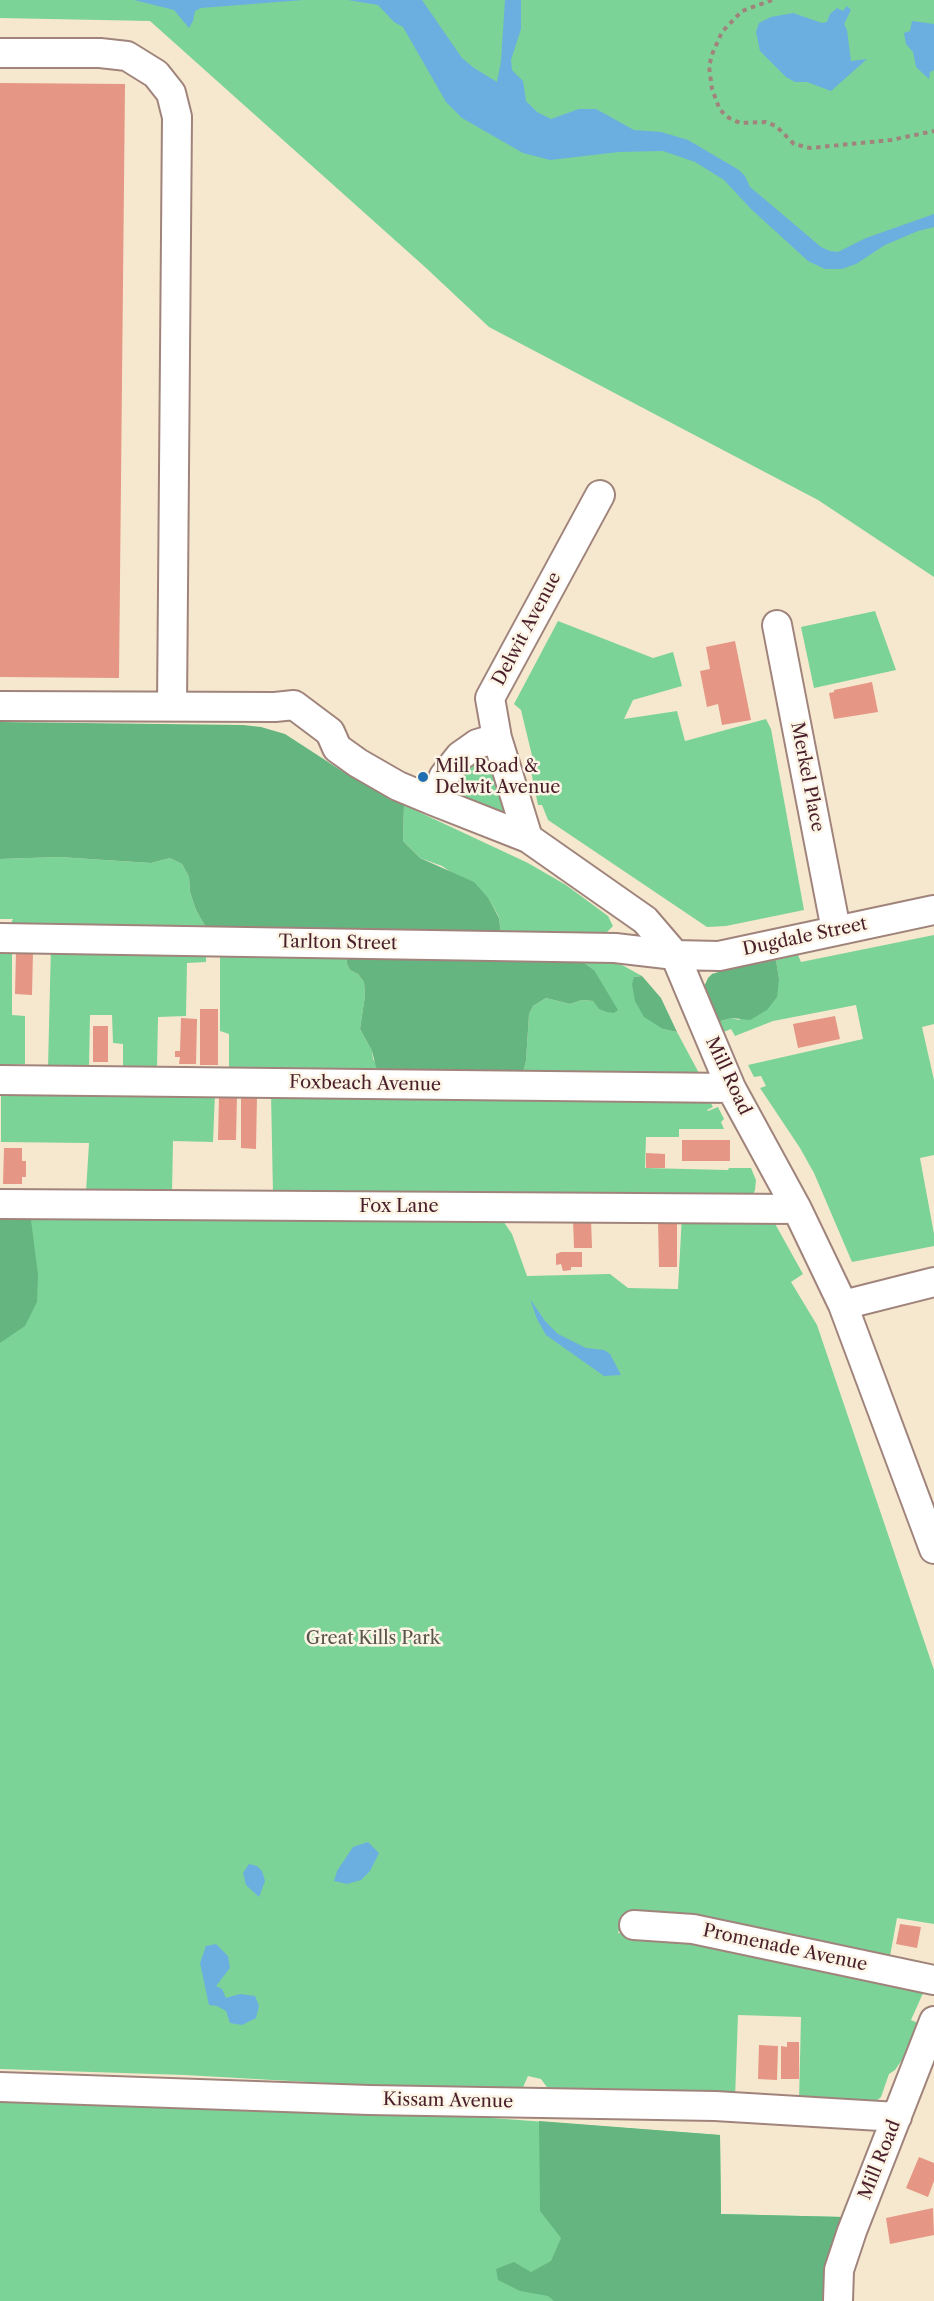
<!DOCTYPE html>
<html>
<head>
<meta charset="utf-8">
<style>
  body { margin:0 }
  canvas { display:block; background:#f5e8ce }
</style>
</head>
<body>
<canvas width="934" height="2301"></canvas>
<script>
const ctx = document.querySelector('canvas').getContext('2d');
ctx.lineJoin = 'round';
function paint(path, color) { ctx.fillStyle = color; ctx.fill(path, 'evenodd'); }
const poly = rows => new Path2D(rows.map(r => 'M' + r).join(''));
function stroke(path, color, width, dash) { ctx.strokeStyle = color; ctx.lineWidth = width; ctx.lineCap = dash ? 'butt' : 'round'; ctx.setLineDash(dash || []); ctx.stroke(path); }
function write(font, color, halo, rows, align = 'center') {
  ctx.font = font + ' "Libre Caslon Text",serif'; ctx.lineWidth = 5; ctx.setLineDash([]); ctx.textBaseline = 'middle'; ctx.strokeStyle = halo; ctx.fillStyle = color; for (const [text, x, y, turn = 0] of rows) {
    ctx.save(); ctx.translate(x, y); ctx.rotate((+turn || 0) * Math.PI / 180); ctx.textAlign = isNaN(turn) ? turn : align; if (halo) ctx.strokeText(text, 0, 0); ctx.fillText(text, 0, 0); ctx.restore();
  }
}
const green = poly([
  [0,0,934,0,934,577,818,500,489,327,425,267,150,21,0,18],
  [875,611,896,670,814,688,801,627],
  [558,621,653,658,673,652,682,686,633,700,624,719,677,711,685,741,766,719,771,729,804,910,726,926,707,927,548,820,542,805,538,805,530,766,534,764,521,710,514,704],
  [475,762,488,762,494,765,514,820,458,794,456,789,462,773],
  [404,805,528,863,566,885,608,916,613,926,604,935,501,933,499,917,489,899,442,866,420,858,403,841],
  [59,857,151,863,170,858,182,864,189,877,190,892,196,910,208,931,10,925,13,919,0,919,0,859],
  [934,935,934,1024,922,1027,934,1080,934,1155,920,1158,934,1234,934,1246,852,1262,814,1173,800,1148,760,1088,766,1086,761,1076,754,1077,748,1065,863,1039,856,1005,773,1021,735,1036,731,1029,721,1033,717,1022,732,1018,739,1020,779,979,776,960,798,955,801,962],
  [0,945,12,946,12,1015,25,1016,25,1064,0,1065],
  [51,945,206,954,206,962,187,963,186,1016,158,1017,157,1068,123,1068,123,1044,113,1043,112,1015,90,1015,89,1067,48,1067],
  [345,947,347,964,350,970,358,974,364,982,365,996,360,1029,372,1051,373,1059,384,1076,229,1069,229,1034,220,1031,220,956],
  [572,954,622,965,642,976,634,977,663,1029,677,1032,700,1075,519,1074,524,1069,526,1061,529,1014,533,1006,546,998,570,1004,582,1000,593,1001,599,1008,594,970],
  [1,1090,215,1093,213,1142,173,1141,172,1193,86,1192,89,1143,1,1142],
  [271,1093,707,1096,713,1107,707,1110,708,1111,718,1107,724,1119,721,1122,724,1129,679,1129,679,1137,646,1137,645,1168,728,1170,729,1168,751,1168,756,1180,755,1190,752,1197,273,1195],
  [4,1212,499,1215,512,1234,527,1276,610,1274,628,1288,678,1289,682,1215,773,1220,803,1274,791,1282,817,1325,934,1670,934,1924,897,1918,890,1956,736,1923,625,1913,618,1933,693,1939,924,1991,911,2020,918,2023,906,2054,895,2070,889,2074,881,2097,873,2104,799,2102,801,2017,738,2015,735,2099,549,2090,541,2079,528,2076,520,2094,185,2075,0,2069,0,1219],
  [0,2099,492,2118,720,2135,721,2214,843,2217,825,2268,826,2301,0,2301]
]);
const forest = poly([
  [0,722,243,725,261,727,285,734,342,771,404,805,403,841,420,858,474,882,489,899,499,918,501,933,208,931,196,910,190,892,189,877,182,864,170,858,151,863,59,857,0,859],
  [345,947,572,954,594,970,618,1010,614,1013,607,1012,599,1009,593,1001,582,1000,570,1004,546,998,533,1006,529,1014,526,1061,524,1069,519,1074,384,1076,376,1067,372,1051,360,1029,365,996,364,982,358,974,350,970,347,964],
  [776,960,779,979,777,997,767,1010,750,1020,732,1018,717,1022,705,992,704,987,708,978,712,974,728,969],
  [642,976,661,998,677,1032,663,1029,644,1017,635,1001,632,984,634,977],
  [0,1212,30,1212,38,1275,37,1302,25,1326,0,1343],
  [539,2121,720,2135,721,2214,843,2217,825,2268,826,2301,554,2301,548,2296,520,2291,498,2280,496,2269,514,2262,531,2272,551,2261,561,2238,540,2211]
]);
const water = poly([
  [134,0,303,0,201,8,195,11,193,21,189,28,174,10],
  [348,0,422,0,462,58,474,68,497,82,501,61,505,0,521,0,521,29,511,60,512,70,523,81,526,101,537,112,551,119,579,109,596,109,634,130,661,132,688,140,739,170,745,176,750,187,762,197,821,247,830,251,838,252,866,238,934,214,934,227,918,231,885,245,856,264,842,269,825,269,808,261,751,209,724,180,695,162,663,151,619,152,550,160,523,153,462,118,446,102,403,27,394,22,378,5],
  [847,6,851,10,844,24,847,30,851,61,867,59,831,91,807,82,795,82,786,77,760,51,756,32,759,23,771,17,793,13,822,23,827,22,830,14,837,8,843,11],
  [912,21,934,24,934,70,930,72,929,79,916,67,913,52,906,44,904,33,910,31],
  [530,1299,545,1321,558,1334,586,1348,604,1350,610,1354,621,1375,604,1376,546,1335,537,1319],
  [368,1842,379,1853,370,1871,361,1880,347,1884,334,1881,337,1871,353,1847],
  [249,1864,257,1866,262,1871,265,1881,259,1897,246,1885,243,1873],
  [216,1944,228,1956,230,1968,216,1986,222,1989,226,1998,240,1994,255,1996,259,2006,256,2018,242,2025,230,2023,226,2011,217,2006,209,2005,200,1963,206,1946]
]);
const building = poly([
  [0,83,125,84,119,678,0,677],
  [735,641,751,720,722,725,718,704,707,707,700,671,710,669,706,647],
  [872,682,878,712,834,719,829,693,834,692,834,690],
  [16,951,33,951,32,995,15,994],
  [200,1009,218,1009,218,1065,200,1065],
  [835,1016,840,1039,798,1048,793,1024],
  [181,1018,197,1019,196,1064,179,1064,180,1057,175,1057,175,1051,180,1051],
  [93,1026,108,1026,108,1062,93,1062],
  [219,1095,237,1095,236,1140,218,1140],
  [241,1095,257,1095,256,1149,241,1148],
  [682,1140,730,1140,730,1161,682,1161],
  [4,1148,22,1148,22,1161,26,1161,26,1177,22,1177,22,1184,3,1184],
  [646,1153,665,1154,665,1168,646,1168],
  [573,1219,591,1219,592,1248,574,1248],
  [658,1219,677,1219,677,1267,659,1267],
  [561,1252,582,1252,582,1267,571,1267,571,1270,563,1271,561,1264,556,1265,556,1254],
  [900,1924,921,1927,917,1948,896,1944],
  [787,2042,799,2042,799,2079,781,2079,781,2046,787,2047],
  [759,2045,778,2046,777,2080,758,2079],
  [919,2157,934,2163,934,2181,928,2197,906,2188],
  [933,2208,934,2235,890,2244,886,2218]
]);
const path = poly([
  [772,0,742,11,722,32,713,52,709,66,712,89,720,110,729,118,740,123,765,122,776,126,794,144,810,148,891,140,934,131]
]);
const minor = poly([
  [0,53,100,53,127,56,156,74,171,93,177,117,172,706],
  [777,625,836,930],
  [0,706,275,707,294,705,330,732,337,748,358,763,398,786,434,801,528,838,645,920,675,955,731,1088,797,1209,843,1305,934,1549],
  [434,801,444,776,460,756,477,744,497,738],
  [528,838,497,738,490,698,600,495],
  [0,938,615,948,675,955,719,956,934,910],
  [0,1080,731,1088],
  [0,1204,797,1209],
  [843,1305,934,1282],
  [634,1925,693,1929,934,1980],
  [0,2087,369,2100,715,2106,897,2117],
  [838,2301,839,2270,852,2231,934,2021]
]);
const markers = [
  [423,777,6,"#1f6fb2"]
];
const streetNames = [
  ["Delwit Avenue",527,629,-62],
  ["Merkel Place",807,777,79],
  ["Dugdale Street",805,937,-12],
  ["Tarlton Street",338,943,1],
  ["Mill Road",728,1076,65],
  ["Foxbeach Avenue",365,1084,1],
  ["Fox Lane",399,1207],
  ["Promenade Avenue",785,1948,12],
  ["Kissam Avenue",448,2101,1],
  ["Mill Road",880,2160,-68]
];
const poiNames = [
  ["Mill Road &",435,767],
  ["Delwit Avenue",435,788]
];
const parkNames = [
  ["Great Kills Park",373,1639]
];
paint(green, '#7cd398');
paint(forest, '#65b580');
paint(water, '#6aafe0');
paint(building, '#e59685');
stroke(minor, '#a0847c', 32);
stroke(path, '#a0847c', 4, [4.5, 4.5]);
stroke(minor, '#fff', 28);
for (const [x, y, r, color] of markers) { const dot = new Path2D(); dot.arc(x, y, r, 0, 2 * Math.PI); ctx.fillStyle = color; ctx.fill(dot); stroke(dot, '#fcf5e5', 2); }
write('18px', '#4a1f2b', '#fcf5e5', streetNames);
write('18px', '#4a1f2b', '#fcf5e5', poiNames, 'left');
write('18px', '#59554c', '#fcf5e5', parkNames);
</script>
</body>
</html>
